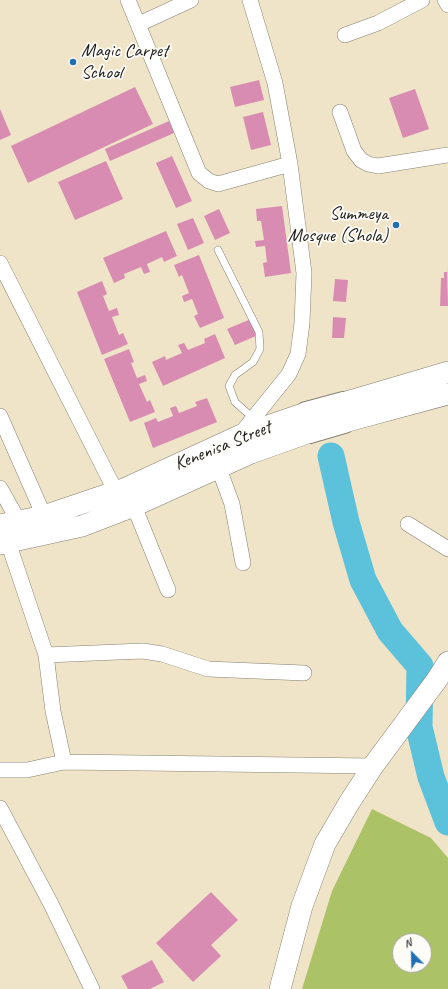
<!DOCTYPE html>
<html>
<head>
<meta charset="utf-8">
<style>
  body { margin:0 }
  #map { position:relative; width:448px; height:989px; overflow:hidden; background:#efe4c7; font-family:Caveat,sans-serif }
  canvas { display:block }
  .north { position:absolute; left:392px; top:933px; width:40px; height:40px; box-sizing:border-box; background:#fdfcf7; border:1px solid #a3a29f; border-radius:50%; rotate:337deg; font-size:11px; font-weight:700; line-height:16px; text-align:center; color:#1c1c1c }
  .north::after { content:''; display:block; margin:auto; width:14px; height:18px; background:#1f6fb2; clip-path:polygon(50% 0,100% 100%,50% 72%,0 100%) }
</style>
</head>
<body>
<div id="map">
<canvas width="448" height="989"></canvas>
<div class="north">N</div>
</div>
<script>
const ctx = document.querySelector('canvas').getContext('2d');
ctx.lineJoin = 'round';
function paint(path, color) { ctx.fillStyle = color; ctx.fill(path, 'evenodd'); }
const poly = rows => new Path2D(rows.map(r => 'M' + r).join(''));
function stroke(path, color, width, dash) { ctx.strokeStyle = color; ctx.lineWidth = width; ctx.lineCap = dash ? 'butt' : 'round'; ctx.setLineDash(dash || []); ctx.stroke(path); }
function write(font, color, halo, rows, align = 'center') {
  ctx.font = font + ' Caveat,sans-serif'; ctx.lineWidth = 3.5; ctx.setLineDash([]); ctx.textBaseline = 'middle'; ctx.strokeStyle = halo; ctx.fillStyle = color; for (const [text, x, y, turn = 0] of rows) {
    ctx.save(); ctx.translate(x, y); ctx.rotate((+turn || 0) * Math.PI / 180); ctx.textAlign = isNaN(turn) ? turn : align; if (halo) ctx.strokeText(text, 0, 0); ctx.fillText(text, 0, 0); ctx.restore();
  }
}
const green = poly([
  [372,809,431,838,448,858,448,989,302,989,332,891],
  [400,941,424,941,424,965,400,965]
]);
const river = poly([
  [331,456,346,522,363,580,390,631,420,666,419,727,431,777,448,822]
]);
const building = poly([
  [259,80,264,100,235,107,230,87],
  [135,87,153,124,28,183,11,146],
  [415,89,429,129,403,138,389,98],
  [0,109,11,135,0,140],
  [263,112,271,145,251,150,243,117],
  [169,121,174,133,110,161,105,149],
  [172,156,192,201,176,208,156,163],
  [106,161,123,199,75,220,58,182],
  [282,206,291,273,265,277,263,263,267,262,265,246,256,247,255,241,264,240,261,221,257,221,256,209],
  [219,209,230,233,215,240,204,216],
  [193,218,204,243,188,250,177,224],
  [166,231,177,256,164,262,162,257,147,264,150,272,144,274,141,267,124,274,125,278,114,283,103,258],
  [199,255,224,318,200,328,194,316,198,314,192,299,184,302,182,296,189,293,182,275,179,277,174,265],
  [447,267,448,306,440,306,441,278,444,278,444,272,447,272],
  [335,279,348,280,346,302,333,301],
  [102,281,107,294,103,296,109,311,117,308,119,315,112,317,119,335,123,333,128,344,102,355,77,292],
  [333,317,346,318,344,338,332,338],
  [251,319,258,335,235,345,227,329],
  [215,334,225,358,163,386,152,362,165,356,166,360,182,353,178,345,184,343,188,350,205,343,204,339],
  [129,349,134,362,131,363,137,378,145,375,147,381,139,384,147,402,150,400,155,412,130,422,104,359],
  [207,398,217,422,153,448,144,423,156,418,158,422,173,416,170,408,176,406,179,413,197,406,195,402],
  [211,892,238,920,211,945,221,956,193,982,156,943],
  [152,960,164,982,150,989,128,989,121,976]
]);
const lane = poly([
  [218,250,259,332,260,349,253,362,235,375,229,386,235,402,253,418]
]);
const street = poly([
  [128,0,199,173,209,181,218,184,290,164],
  [445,0,448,5],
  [139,24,191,0],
  [345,35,378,23,422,0],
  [340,112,354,151,361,160,368,164,378,166,448,155],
  [0,263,116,492],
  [0,416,44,516],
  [239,436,289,374,298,354,302,323,304,273,290,164,275,83,250,0],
  [218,466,232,504,243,563],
  [0,488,19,522],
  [134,506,168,590],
  [408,524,448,549],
  [8,542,46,655,53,711,64,762],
  [46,655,143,651,162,654,208,669,304,673],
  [0,770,27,770,64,762,373,766],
  [0,808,51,904,92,989]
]);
const secondary = poly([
  [343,403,448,372],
  [344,422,448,394],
  [0,525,44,516,124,489,239,436,306,413],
  [0,544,82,526,134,506,251,453,310,432],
  [280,989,302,906,325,844,349,803,373,766,436,681,448,662]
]);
const primary = poly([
  [306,413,343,403],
  [310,432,344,422]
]);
const markers = [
  [73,62,4,"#1f6fb2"],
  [396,225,4,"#1f6fb2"]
];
const poiNames = [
  ["Magic Carpet",81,51],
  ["School",81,73],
  ["Summeya",388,214,"right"],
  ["Mosque (Shola)",388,236,"right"]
];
const streetNames = [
  ["Kenenisa Street",223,446,-22]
];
paint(green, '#acc266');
stroke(river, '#5cc1da', 27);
paint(building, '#d98cb2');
stroke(lane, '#868072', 8);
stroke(street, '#868072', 16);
stroke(secondary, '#868072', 22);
stroke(primary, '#868072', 24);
stroke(lane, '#fff', 7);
stroke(street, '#fff', 15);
stroke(secondary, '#fff', 21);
stroke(primary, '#fff', 22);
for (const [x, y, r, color] of markers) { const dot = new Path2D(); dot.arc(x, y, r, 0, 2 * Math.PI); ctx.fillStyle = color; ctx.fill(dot); stroke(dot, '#fdfcf7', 1.5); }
write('19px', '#1c1c1c', '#fdfcf7', poiNames, 'left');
write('19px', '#1c1c1c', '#fdfcf7', streetNames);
</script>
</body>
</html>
